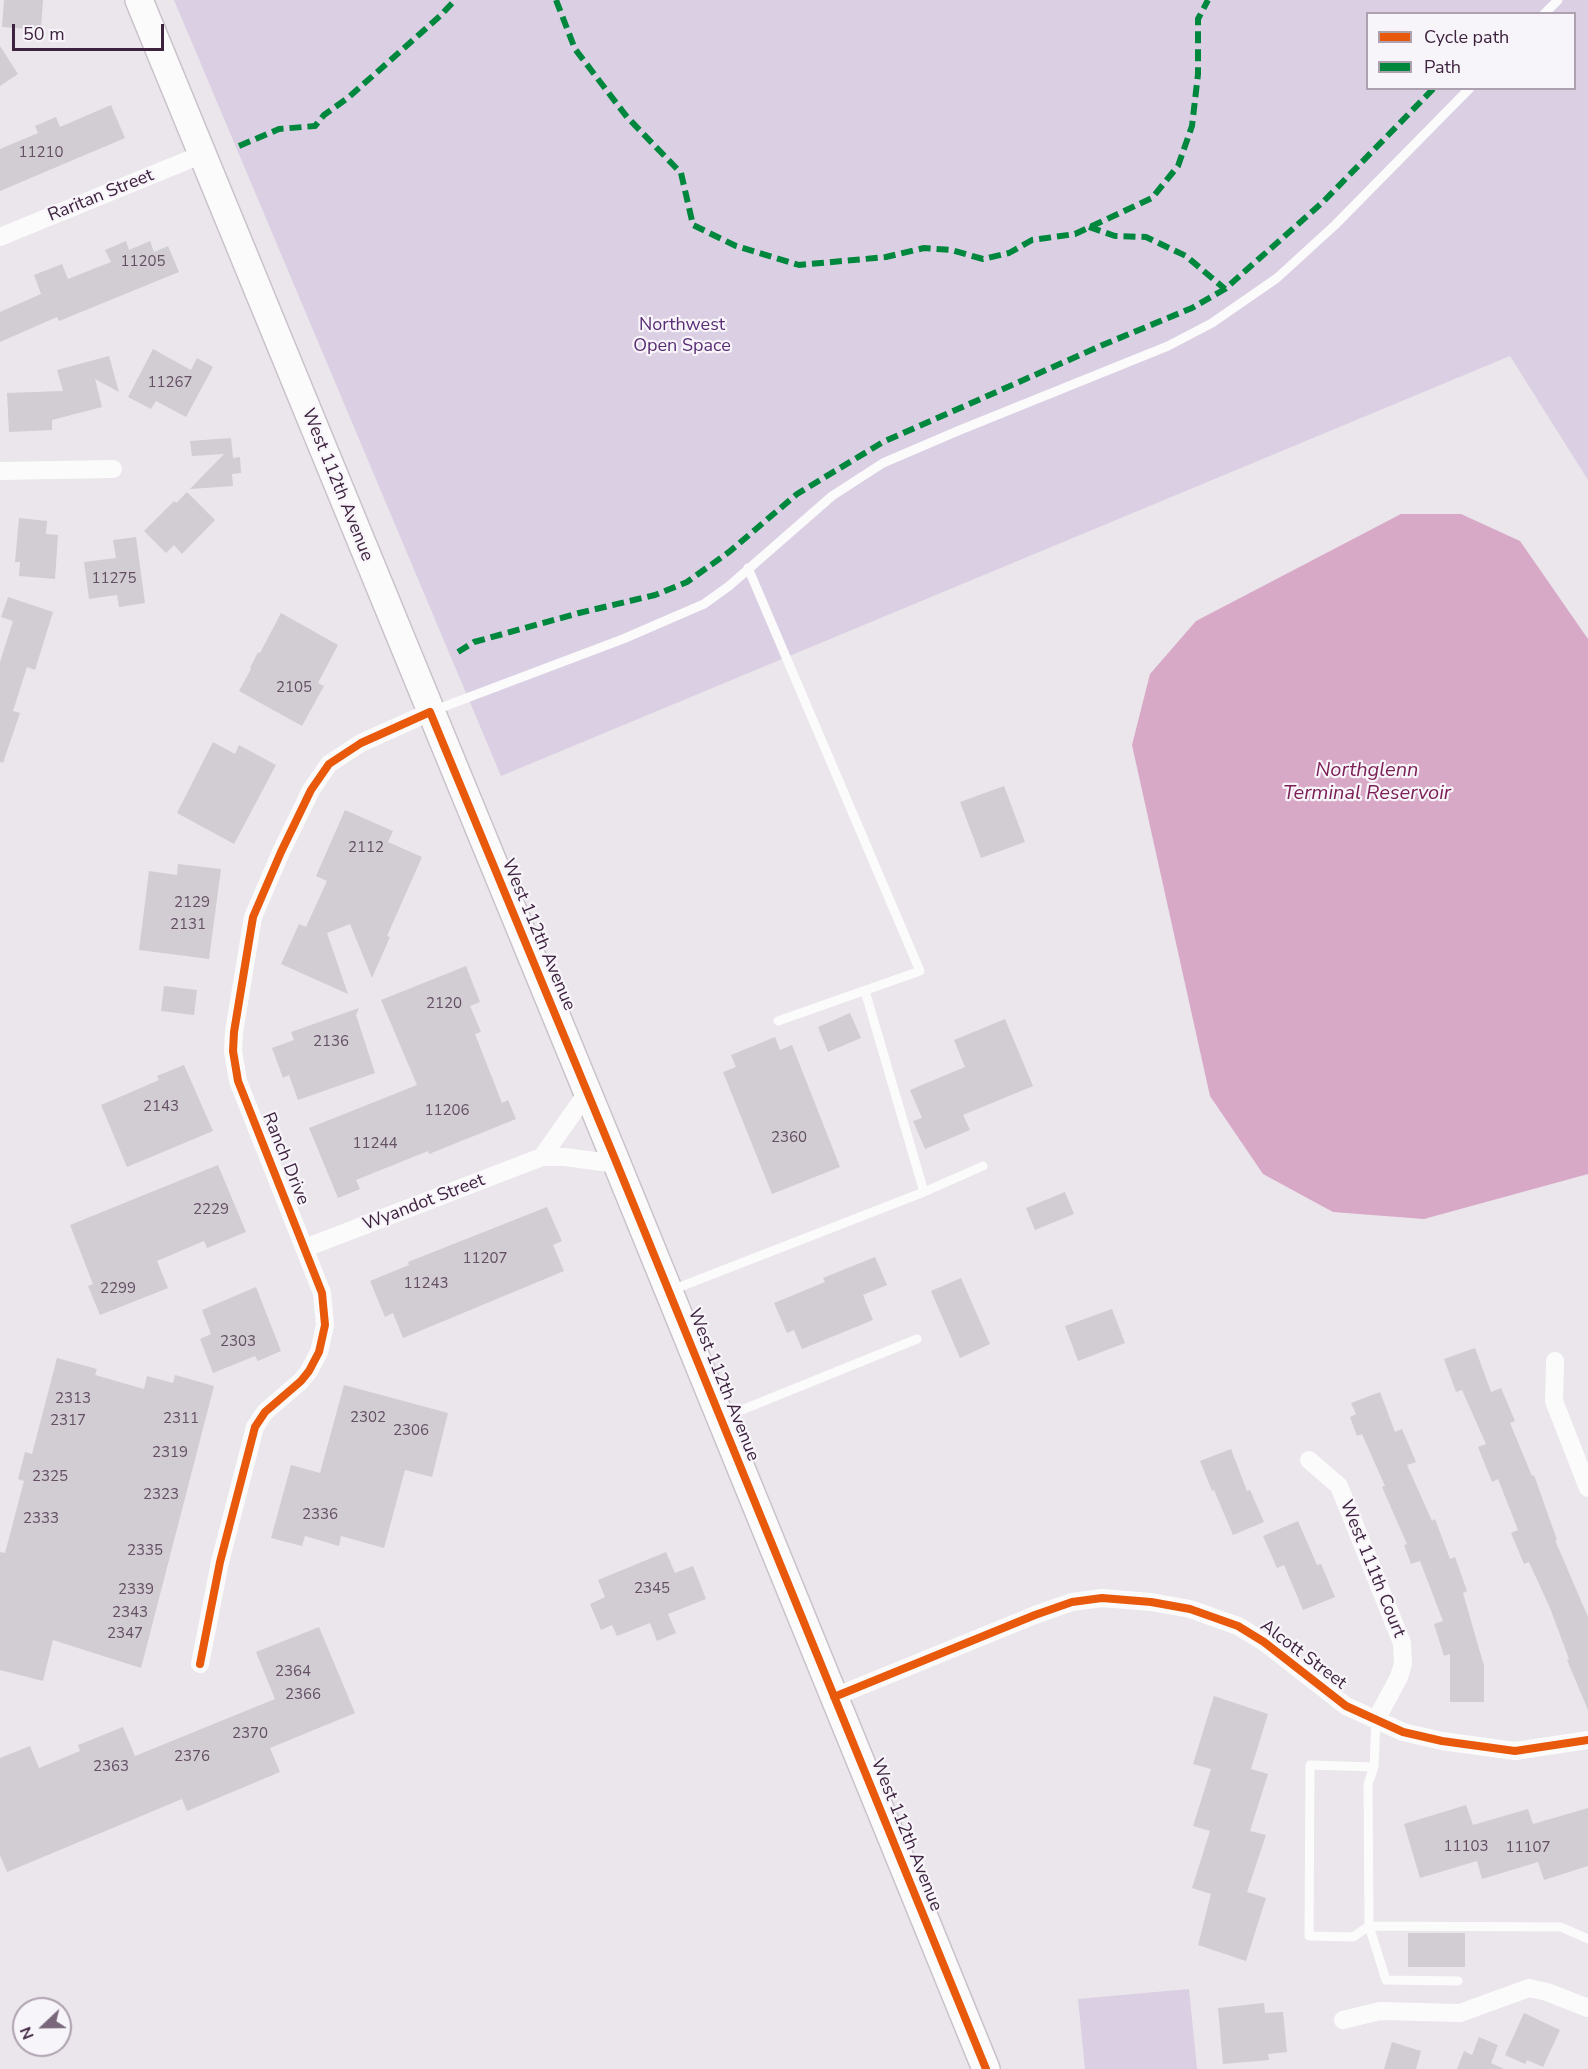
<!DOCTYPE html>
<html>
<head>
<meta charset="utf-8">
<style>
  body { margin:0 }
  #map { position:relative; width:1588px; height:2069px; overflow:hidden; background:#eae6eb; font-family:"Nunito Sans",sans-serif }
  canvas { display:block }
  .legend { position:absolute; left:1366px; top:12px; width:210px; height:78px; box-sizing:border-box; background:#f8f5fa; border:2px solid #aea1af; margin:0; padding:8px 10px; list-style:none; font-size:18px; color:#3e233f }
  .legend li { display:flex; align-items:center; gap:12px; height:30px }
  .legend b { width:30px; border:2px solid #aea1af }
  .north { position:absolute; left:12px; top:1997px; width:60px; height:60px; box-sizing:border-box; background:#f8f5fa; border:2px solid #aea1af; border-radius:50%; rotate:248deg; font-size:16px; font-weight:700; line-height:24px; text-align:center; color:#3e233f }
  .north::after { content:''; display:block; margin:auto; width:21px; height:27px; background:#7a677b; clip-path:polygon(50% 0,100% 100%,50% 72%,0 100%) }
  .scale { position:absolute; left:12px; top:24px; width:152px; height:27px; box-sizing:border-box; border:3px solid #3e233f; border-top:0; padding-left:8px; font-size:18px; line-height:21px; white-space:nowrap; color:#3e233f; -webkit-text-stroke:4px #f8f5fa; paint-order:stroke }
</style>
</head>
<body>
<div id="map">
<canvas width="1588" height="2069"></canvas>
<ul class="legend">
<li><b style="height:8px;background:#e8590c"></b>Cycle path</li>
<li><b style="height:8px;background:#00873e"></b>Path</li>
</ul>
<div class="north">N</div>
<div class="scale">50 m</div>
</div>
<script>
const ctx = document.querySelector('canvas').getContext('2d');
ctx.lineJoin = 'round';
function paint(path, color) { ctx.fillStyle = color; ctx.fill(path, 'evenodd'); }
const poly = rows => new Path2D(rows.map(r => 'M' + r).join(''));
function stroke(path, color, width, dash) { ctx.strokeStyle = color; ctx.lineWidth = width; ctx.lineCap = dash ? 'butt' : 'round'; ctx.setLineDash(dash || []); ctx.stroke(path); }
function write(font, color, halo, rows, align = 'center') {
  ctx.font = font + ' "Nunito Sans",sans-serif'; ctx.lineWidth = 4.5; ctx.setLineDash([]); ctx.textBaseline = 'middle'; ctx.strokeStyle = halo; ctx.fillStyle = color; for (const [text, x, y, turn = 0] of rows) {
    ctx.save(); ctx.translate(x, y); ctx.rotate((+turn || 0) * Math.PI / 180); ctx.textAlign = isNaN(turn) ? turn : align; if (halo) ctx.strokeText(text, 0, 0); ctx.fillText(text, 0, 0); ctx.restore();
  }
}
const green = poly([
  [174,0,1588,0,1588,480,1510,356,501,776],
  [1368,14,1574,14,1574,88,1368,88],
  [1189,1989,1197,2069,1085,2069,1078,1999]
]);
const water = poly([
  [1401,514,1461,514,1520,541,1588,639,1588,1174,1424,1219,1333,1212,1263,1174,1210,1096,1132,745,1150,674,1196,621]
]);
const building = poly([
  [4,0,43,0,41,30,2,27],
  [0,46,18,74,0,86],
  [111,105,125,138,0,191,0,149,38,133,35,126,56,117,60,127],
  [126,241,129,250,150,241,154,252,168,246,179,272,59,321,57,317,0,342,0,312,41,294,34,275,62,264,68,279,111,262,105,250],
  [153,349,191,370,197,358,213,367,186,417,156,401,151,409,128,397],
  [109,356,119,392,95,379,102,407,52,420,52,430,9,432,7,393,63,391,57,370],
  [231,438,233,458,240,457,241,473,232,474,233,486,190,489,224,454,192,456,190,441],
  [187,492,215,520,182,554,174,545,166,553,144,531,174,501,176,503],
  [19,518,47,521,46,534,58,535,55,579,19,576,20,562,15,562],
  [136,537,145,603,119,607,117,595,89,599,84,562,116,558,113,540],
  [8,597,53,612,35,670,27,667,13,711,20,713,3,763,0,762,0,662,13,621,1,617],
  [281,613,338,645,318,683,324,686,302,726,239,691,251,669,250,668,258,652,260,653],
  [213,742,235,754,239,745,276,765,234,844,177,813],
  [1004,786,1025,842,981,858,960,802],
  [345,810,393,831,388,842,422,857,387,936,390,937,372,978,350,924,327,933,348,994,281,964,299,924,306,927,327,881,316,876],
  [178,864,221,869,209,959,139,950,149,871,177,875],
  [466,966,480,1002,470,1006,481,1032,475,1034,502,1103,508,1100,516,1119,429,1154,428,1151,356,1180,360,1189,338,1198,309,1128,417,1085,381,1000],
  [164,986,197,990,194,1015,161,1011],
  [359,1008,356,1015,375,1073,298,1100,289,1075,283,1078,272,1048,294,1040,291,1032],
  [850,1013,861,1038,828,1052,818,1027],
  [1005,1019,1033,1086,963,1115,970,1130,925,1149,913,1121,922,1118,910,1090,965,1067,954,1040],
  [775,1037,780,1050,792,1045,840,1167,772,1194,723,1072,736,1067,731,1055],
  [184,1065,213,1131,127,1167,101,1105,159,1080,157,1076],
  [218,1165,246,1232,207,1248,204,1241,157,1261,168,1288,100,1315,88,1286,93,1284,70,1225],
  [1065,1192,1074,1214,1035,1230,1026,1208],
  [547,1207,562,1241,553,1245,564,1271,403,1338,393,1313,385,1317,370,1281,409,1265,408,1262],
  [875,1257,887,1285,863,1295,873,1320,802,1349,794,1330,787,1333,774,1303,825,1282,823,1278],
  [961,1278,990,1344,960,1358,931,1291],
  [256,1287,281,1351,258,1361,255,1356,213,1373,200,1339,211,1334,202,1310],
  [1112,1309,1125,1343,1078,1361,1065,1326],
  [1475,1348,1491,1392,1501,1388,1515,1421,1510,1423,1532,1476,1534,1475,1557,1540,1555,1540,1588,1617,1588,1710,1567,1660,1569,1659,1550,1608,1529,1562,1524,1564,1511,1533,1518,1530,1498,1479,1492,1482,1478,1447,1486,1444,1462,1390,1456,1392,1444,1359],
  [57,1358,97,1369,95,1375,144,1389,147,1376,173,1383,175,1375,214,1386,141,1668,53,1640,43,1681,0,1670,0,1552,5,1553,24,1481,18,1479,25,1452,32,1454],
  [344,1385,448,1413,432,1477,405,1470,384,1548,341,1536,339,1546,305,1536,302,1546,271,1538,291,1465,320,1473],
  [1380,1392,1395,1432,1402,1429,1416,1462,1407,1465,1432,1521,1435,1519,1450,1559,1455,1557,1467,1591,1463,1593,1484,1666,1484,1702,1450,1702,1450,1654,1444,1656,1434,1624,1443,1621,1420,1561,1411,1564,1404,1545,1407,1544,1382,1487,1385,1486,1362,1434,1357,1436,1350,1417,1356,1414,1351,1403],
  [1231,1449,1247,1491,1250,1490,1264,1522,1233,1535,1214,1490,1212,1491,1200,1461],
  [1298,1521,1317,1565,1321,1564,1335,1597,1303,1610,1284,1565,1277,1568,1263,1536],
  [666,1552,675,1573,693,1566,706,1599,668,1614,676,1633,657,1641,650,1623,617,1636,612,1625,601,1630,590,1604,605,1597,598,1580],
  [319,1627,355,1713,270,1748,280,1772,187,1811,182,1799,7,1872,0,1855,0,1758,30,1746,39,1768,80,1751,78,1745,123,1727,135,1756,275,1699,256,1652],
  [1214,1696,1268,1714,1251,1769,1268,1774,1250,1831,1266,1835,1247,1892,1266,1898,1246,1961,1198,1945,1211,1894,1192,1888,1210,1831,1193,1826,1211,1769,1193,1764],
  [1466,1805,1473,1825,1528,1809,1533,1824,1588,1808,1588,1866,1544,1880,1538,1862,1482,1879,1477,1861,1420,1878,1404,1824],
  [1408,1933,1465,1933,1465,1967,1408,1967],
  [1264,2003,1265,2013,1283,2012,1287,2052,1268,2054,1269,2060,1223,2064,1218,2008],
  [1524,2013,1560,2030,1543,2067,1527,2060,1525,2064,1505,2055],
  [1479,2037,1498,2045,1491,2063,1504,2069,1457,2069,1464,2051,1472,2055],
  [1392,2042,1421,2051,1416,2069,1384,2069]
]);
const service = poly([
  [1544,14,1558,0],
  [748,568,920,971,778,1021],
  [435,710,623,639,704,604,729,586,832,496,883,463,960,430,1168,346,1212,323,1277,278,1335,225,1470,88],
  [865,991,924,1192,983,1166],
  [672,1290,924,1192],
  [722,1418,917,1339],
  [1376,1720,1374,1767,1368,1784,1369,1926,1561,1927,1588,1939],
  [1374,1767,1310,1765,1309,1936,1353,1937,1369,1926,1386,1980,1458,1981]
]);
const minor = poly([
  [0,237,203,154],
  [0,471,113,469],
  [542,1157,587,1093],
  [305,1248,542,1157,565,1157,617,1164],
  [1555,1361,1554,1401,1588,1488],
  [1309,1460,1339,1486,1402,1643,1403,1664,1399,1677,1376,1720],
  [200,1664,220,1562,255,1427,265,1412,301,1381,309,1371,319,1352,325,1325,322,1293,238,1081,233,1051,234,1032,253,917,281,852,311,790,329,764,361,743,430,712],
  [834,1697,1035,1615,1072,1602,1102,1598,1151,1602,1190,1609,1238,1626,1264,1642,1346,1706,1403,1732,1442,1741,1515,1751,1588,1740],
  [1343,2020,1380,2011,1460,2013,1529,1988,1547,1992,1588,2008]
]);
const secondary = poly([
  [139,0,617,1164,986,2069]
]);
const quiet = poly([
  [556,0,575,49,627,117,681,173,693,225,736,246,799,265,886,257,924,248,951,250,983,259,1009,253,1032,240,1075,234,1152,198,1178,166,1192,126,1198,74,1198,19,1208,0],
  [239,146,279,129,315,126,324,115,349,97,440,16,455,0],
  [1089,227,1115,236,1146,237,1186,256,1225,289],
  [458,652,474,642,579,613,655,595,687,582,729,552,797,494,883,442,1105,344,1192,308,1225,289,1323,202,1434,88]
]);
const cycleway = poly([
  [200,1664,220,1562,255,1427,265,1412,301,1381,309,1371,319,1352,325,1325,322,1293,238,1081,233,1051,234,1032,253,917,281,852,311,790,329,764,361,743,430,712,617,1164,986,2069],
  [834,1697,1035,1615,1072,1602,1102,1598,1151,1602,1190,1609,1238,1626,1264,1642,1346,1706,1403,1732,1442,1741,1515,1751,1588,1740]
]);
const numberNames = [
  ["11210",41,153],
  ["11205",143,262],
  ["11267",170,383],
  ["11275",114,579],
  ["2105",294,688],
  ["2112",366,848],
  ["2129",192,903],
  ["2131",188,925],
  ["2120",444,1004],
  ["2136",331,1042],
  ["2143",161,1107],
  ["11206",447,1111],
  ["2360",789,1138],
  ["11244",375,1144],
  ["2229",211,1210],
  ["11207",485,1259],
  ["11243",426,1284],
  ["2299",118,1289],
  ["2303",238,1342],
  ["2313",73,1399],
  ["2302",368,1418],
  ["2311",181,1419],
  ["2317",68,1421],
  ["2306",411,1431],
  ["2319",170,1453],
  ["2325",50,1477],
  ["2323",161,1495],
  ["2336",320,1515],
  ["2333",41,1519],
  ["2335",145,1551],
  ["2345",652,1589],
  ["2339",136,1590],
  ["2343",130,1613],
  ["2347",125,1634],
  ["2364",293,1672],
  ["2366",303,1695],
  ["2370",250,1734],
  ["2376",192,1757],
  ["2363",111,1767],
  ["11103",1466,1847],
  ["11107",1528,1848]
];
const streetNames = [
  ["Raritan Street",101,196,-22],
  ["West 112th Avenue",337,485,68],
  ["West 112th Avenue",538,935,67],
  ["Ranch Drive",285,1159,68],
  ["Wyandot Street",424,1203,-21],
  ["West 112th Avenue",723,1385,68],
  ["West 111th Court",1372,1569,68],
  ["Alcott Street",1303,1655,37],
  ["West 112th Avenue",906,1835,68]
];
const parkNames = [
  ["Northwest",682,326],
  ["Open Space",682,347]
];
const waterNames = [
  ["Northglenn",1367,771],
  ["Terminal Reservoir",1367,794]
];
paint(green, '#dbcfe4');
paint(water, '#d8a8c7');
paint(building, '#d1cdd2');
stroke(secondary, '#cac2cb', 30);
stroke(service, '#fcfbfc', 9);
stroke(minor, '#fcfbfc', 18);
stroke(secondary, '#fcfbfc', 27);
stroke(quiet, '#00873e', 6, [12, 6]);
stroke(cycleway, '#e8590c', 8);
write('15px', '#644f65', null, numberNames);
write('18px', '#3e233f', '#f8f5fa', streetNames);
write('18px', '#5a2e75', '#f8f5fa', parkNames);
write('italic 20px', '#7b1e55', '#f8f5fa', waterNames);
</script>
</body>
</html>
